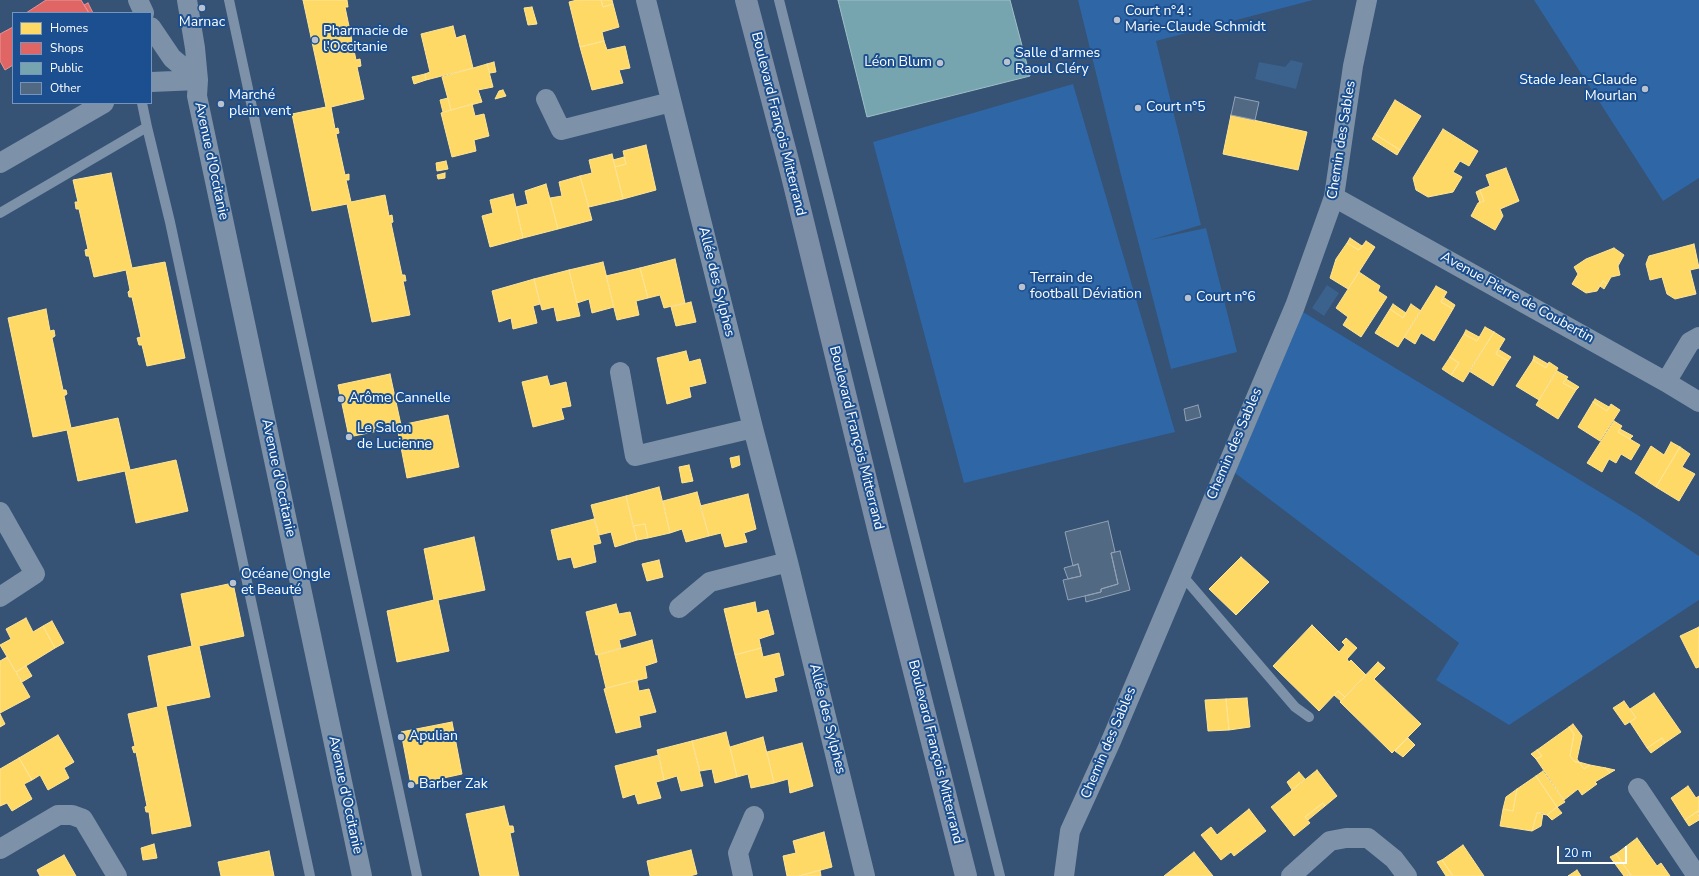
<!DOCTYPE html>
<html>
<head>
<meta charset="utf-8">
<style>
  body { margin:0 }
  #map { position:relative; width:1699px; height:876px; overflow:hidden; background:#365274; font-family:"Nunito Sans",sans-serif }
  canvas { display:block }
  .legend { position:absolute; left:12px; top:12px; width:140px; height:92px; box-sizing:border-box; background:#1b4f8f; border:1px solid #7695bc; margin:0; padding:5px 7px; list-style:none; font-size:12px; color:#fff }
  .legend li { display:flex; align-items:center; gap:8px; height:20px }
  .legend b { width:20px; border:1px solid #7695bc }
  .scale { position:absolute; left:1557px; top:846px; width:70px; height:18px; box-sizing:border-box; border:2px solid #fff; border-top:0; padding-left:5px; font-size:12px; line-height:14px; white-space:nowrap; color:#fff; -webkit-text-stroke:3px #1b4f8f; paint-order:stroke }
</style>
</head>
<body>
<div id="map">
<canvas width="1699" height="876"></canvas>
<ul class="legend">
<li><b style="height:11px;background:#ffd966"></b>Homes</li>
<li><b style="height:11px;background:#e06666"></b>Shops</li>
<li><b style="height:11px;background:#76a5af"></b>Public</li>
<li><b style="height:11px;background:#526984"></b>Other</li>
</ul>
<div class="scale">20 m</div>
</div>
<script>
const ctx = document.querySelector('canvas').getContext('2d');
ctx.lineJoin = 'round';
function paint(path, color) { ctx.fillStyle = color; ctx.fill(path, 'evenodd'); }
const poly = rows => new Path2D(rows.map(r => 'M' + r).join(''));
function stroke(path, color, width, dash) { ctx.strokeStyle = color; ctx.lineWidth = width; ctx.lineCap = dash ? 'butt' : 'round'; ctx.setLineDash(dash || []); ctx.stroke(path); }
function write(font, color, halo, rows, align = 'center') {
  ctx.font = font + ' "Nunito Sans",sans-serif'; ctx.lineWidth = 4; ctx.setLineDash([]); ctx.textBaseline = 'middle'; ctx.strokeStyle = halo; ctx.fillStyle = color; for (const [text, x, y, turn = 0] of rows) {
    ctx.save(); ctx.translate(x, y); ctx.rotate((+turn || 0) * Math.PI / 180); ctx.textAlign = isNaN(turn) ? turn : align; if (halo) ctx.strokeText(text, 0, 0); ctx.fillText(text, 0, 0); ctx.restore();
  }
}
const green = poly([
  [1078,0,1313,0,1156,41,1201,225,1150,240,1206,228,1237,352,1171,369,1121,175],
  [1534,0,1699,0,1699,178,1663,201],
  [1073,84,1175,432,964,483,873,142],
  [1303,312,1636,514,1699,556,1699,600,1509,725,1436,680,1459,643,1235,473]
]);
const water = poly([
  [1291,60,1303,63,1296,89,1255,79,1259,62,1285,67],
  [1327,285,1339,293,1324,316,1312,308]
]);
const homes = poly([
  [303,0,347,0,348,7,345,7,356,60,360,59,361,66,357,67,364,99,331,107,335,129,338,128,339,133,336,134,345,175,349,174,349,180,346,180,351,202,385,195,389,216,392,215,393,222,391,223,402,275,405,275,406,281,403,281,410,315,372,322,347,204,312,211,292,114,326,107,303,0],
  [577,0,601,0,603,7,613,4,619,27,602,32,604,41,580,47,569,2,577,0],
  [601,0,612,0,613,4,603,7,601,0],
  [532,7,537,24,528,25,524,8,532,7],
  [453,26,456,38,465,35,473,68,426,80,425,74,430,72,421,34,453,26],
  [604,41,607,50,625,46,630,68,619,70,623,83,592,90,580,47,604,41],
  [494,62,496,72,490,73,487,64,494,62],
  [487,64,493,87,478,90,482,102,451,110,442,77,487,64],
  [425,74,426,80,414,84,412,77,425,74],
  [503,90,506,96,495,99,499,91,503,90],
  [448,98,451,110,443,112,440,100,448,98],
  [1395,100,1421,116,1400,150,1375,134,1395,100],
  [472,104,475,116,484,114,489,136,474,140,476,151,452,157,441,113,472,104],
  [1231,115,1307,132,1298,170,1223,154,1231,115],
  [1443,129,1478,151,1469,166,1460,161,1453,172,1462,177,1453,192,1428,197,1416,190,1413,178,1443,129],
  [1375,134,1400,150,1397,155,1372,139,1375,134],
  [646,145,656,190,623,199,615,167,626,164,623,151,646,145],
  [612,154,623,199,589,207,580,176,592,173,589,160,612,154],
  [624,157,626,164,615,167,613,160,624,157],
  [446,161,448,169,437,171,436,163,446,161],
  [1506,168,1519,201,1500,209,1503,216,1495,230,1471,216,1478,203,1484,201,1480,190,1490,186,1486,175,1506,168],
  [111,173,132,268,165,262,185,358,147,366,142,345,139,345,137,338,141,337,132,297,129,297,128,292,130,290,126,270,94,277,89,256,86,256,85,250,88,249,79,209,76,209,75,202,78,202,73,180,111,173],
  [445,173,445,178,438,179,437,175,445,173],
  [580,176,592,220,558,229,550,198,562,196,559,182,580,176],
  [546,184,558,229,523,238,516,207,528,204,525,191,546,184],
  [1480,190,1484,201,1480,203,1476,192,1480,190],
  [513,194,523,238,490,247,482,216,493,213,490,200,513,194],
  [1350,238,1362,246,1359,250,1347,243,1350,238],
  [1366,241,1375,247,1348,289,1330,278,1336,259,1347,243,1359,250,1366,241],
  [1694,244,1699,268,1690,270,1696,294,1675,299,1667,294,1662,277,1650,280,1646,264,1649,256,1694,244],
  [1614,248,1624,255,1618,266,1620,275,1611,277,1607,284,1603,281,1597,291,1586,293,1572,284,1578,274,1574,267,1586,259,1614,248],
  [675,259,685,303,664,308,660,295,648,298,640,268,675,259],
  [603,262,614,307,592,313,589,299,577,303,569,270,603,262],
  [640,268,648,298,636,301,639,315,617,320,606,276,640,268],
  [569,270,580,316,557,321,554,307,542,310,534,279,569,270],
  [1359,272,1380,286,1378,291,1387,297,1361,337,1343,325,1348,317,1336,308,1359,272],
  [534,279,540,304,533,306,537,323,513,329,511,318,499,322,492,291,534,279],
  [1603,281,1607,284,1604,289,1600,286,1603,281],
  [1436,286,1447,292,1441,302,1453,309,1434,341,1421,333,1415,344,1404,337,1436,286],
  [1443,297,1455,305,1453,309,1441,302,1443,297],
  [691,302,696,322,676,326,671,307,691,302],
  [1393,304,1406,313,1403,318,1390,309,1393,304],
  [1411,304,1421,311,1398,347,1375,333,1390,309,1403,318,1411,304],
  [46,309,50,331,54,330,55,336,52,338,63,390,66,390,67,394,64,396,71,428,118,418,130,470,176,460,188,511,136,523,125,471,78,481,67,430,33,437,8,318,46,309],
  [1485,327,1494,332,1463,382,1451,375,1459,363,1450,357,1464,334,1477,341,1485,327],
  [1466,330,1479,337,1477,341,1464,334,1466,330],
  [1494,332,1505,339,1496,354,1508,361,1493,386,1469,371,1494,332],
  [1498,349,1511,357,1508,361,1496,354,1498,349],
  [686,351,689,362,700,359,706,383,689,387,691,397,667,404,657,358,686,351],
  [1534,356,1548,364,1546,368,1533,360,1534,356],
  [1450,357,1459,363,1451,375,1442,369,1450,357],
  [1533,360,1546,368,1549,362,1558,368,1539,400,1516,386,1533,360],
  [1557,371,1568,377,1563,383,1576,390,1558,419,1536,405,1557,371],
  [390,374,401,425,448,415,459,467,407,478,397,427,349,437,338,385,390,374],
  [547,376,550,386,566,382,571,406,561,408,564,419,533,427,522,382,547,376],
  [1566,379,1579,387,1576,390,1563,383,1566,379],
  [1595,399,1609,407,1607,411,1593,402,1595,399],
  [1593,402,1607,411,1611,404,1620,410,1600,441,1578,427,1593,402],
  [1614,421,1622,426,1618,432,1640,445,1631,460,1621,454,1616,463,1609,459,1602,472,1587,463,1614,421],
  [1620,429,1633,436,1630,439,1618,432,1620,429],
  [1671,442,1680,447,1656,487,1635,473,1651,446,1664,455,1671,442],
  [1680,447,1690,454,1682,467,1695,474,1679,501,1656,487,1680,447],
  [739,456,740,465,732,468,730,458,739,456],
  [689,465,693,481,682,483,679,467,689,465],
  [659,487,670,533,648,538,645,524,633,526,626,496,659,487],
  [697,492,709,536,686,542,682,529,670,533,663,501,697,492],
  [748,494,756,529,744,533,747,542,725,547,721,533,709,536,700,506,748,494],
  [626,496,637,540,615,547,611,532,599,535,591,505,626,496],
  [594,519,601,543,593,545,596,562,574,568,571,557,558,560,551,530,594,519],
  [645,524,648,538,637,540,633,526,645,524],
  [474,537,485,590,438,600,449,651,397,662,387,611,434,600,424,549,474,537],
  [1241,557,1269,582,1236,615,1209,589,1241,557],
  [659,560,663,577,647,581,642,564,659,560],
  [233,583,244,636,199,646,210,697,166,706,191,826,152,834,149,812,146,812,145,807,147,806,136,752,134,753,132,747,135,746,128,714,158,707,148,656,192,646,181,594,233,583],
  [755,602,757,613,768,610,774,634,759,639,761,648,735,655,724,609,755,602],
  [616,604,619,614,630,612,636,635,619,640,621,648,596,655,586,612,616,604],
  [26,618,33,632,43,626,55,648,16,672,0,645,11,639,6,629,26,618],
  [52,621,64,643,55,648,43,626,52,621],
  [1312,625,1339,652,1345,645,1342,642,1346,638,1357,648,1347,659,1349,662,1351,660,1366,675,1345,697,1338,691,1319,711,1273,666,1312,625],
  [1699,627,1699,667,1696,668,1680,636,1699,627],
  [652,640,657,662,645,666,647,678,606,688,598,655,652,640],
  [761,648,763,657,779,653,784,675,774,678,777,691,746,698,735,655,761,648],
  [7,657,30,697,0,713,0,661,7,657],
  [1378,662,1385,668,1374,679,1421,724,1392,753,1340,702,1378,662],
  [26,666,32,676,22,682,16,672,26,666],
  [637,680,639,691,649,689,656,712,639,716,641,727,616,733,604,689,637,680],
  [1338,691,1345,697,1341,701,1334,695,1338,691],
  [1654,693,1681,732,1665,743,1662,738,1647,748,1630,722,1636,718,1630,709,1654,693],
  [1247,698,1250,727,1229,730,1226,699,1247,698],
  [1226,699,1229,730,1208,731,1205,700,1226,699],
  [1624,701,1636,718,1625,725,1613,708,1624,701],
  [0,714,5,724,0,727,0,714],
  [452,722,462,774,411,785,401,732,452,722],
  [1573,724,1582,736,1577,759,1579,762,1575,762,1570,756,1574,734,1569,727,1573,724],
  [1569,727,1574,734,1570,756,1575,762,1579,762,1584,769,1590,765,1606,768,1610,773,1595,782,1597,784,1582,795,1578,789,1564,800,1536,759,1542,756,1537,750,1569,727],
  [726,732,737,777,715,783,712,769,700,771,692,741,726,732],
  [58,735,74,762,64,768,69,778,48,790,40,775,32,780,19,758,58,735],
  [763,737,774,783,751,788,748,774,737,777,730,747,763,737],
  [1408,738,1415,745,1403,757,1395,751,1408,738],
  [1662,738,1665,743,1651,753,1647,748,1662,738],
  [692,741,703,786,681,791,677,776,664,780,657,750,692,741],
  [802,743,813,786,790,793,788,779,774,783,767,752,802,743],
  [1537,750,1542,756,1536,759,1531,754,1537,750],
  [659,755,664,780,656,782,661,798,638,804,635,794,623,798,615,766,659,755],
  [19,758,32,780,24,784,32,799,12,811,7,803,0,806,0,769,19,758],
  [1579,762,1590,765,1584,769,1579,762],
  [1606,768,1615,770,1610,773,1606,768],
  [1317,770,1337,796,1325,806,1323,803,1305,817,1310,823,1294,836,1271,807,1317,770],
  [1543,771,1565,802,1557,807,1536,776,1543,771],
  [1299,772,1305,779,1292,790,1287,782,1299,772],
  [1536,776,1557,807,1547,815,1537,813,1532,831,1500,826,1503,809,1513,811,1517,789,1536,776],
  [1688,786,1696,798,1699,796,1699,813,1698,811,1685,820,1671,798,1688,786],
  [1517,789,1513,811,1503,809,1506,797,1517,789],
  [1323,803,1325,806,1308,820,1305,817,1323,803],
  [504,806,509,826,513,826,514,832,510,833,519,876,480,876,466,814,504,806],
  [1557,807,1562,813,1552,820,1547,815,1557,807],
  [1249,809,1266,831,1234,856,1231,852,1221,860,1201,835,1211,827,1217,835,1249,809],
  [1698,811,1699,820,1689,826,1685,820,1698,811],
  [1537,813,1543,813,1541,826,1532,831,1537,813],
  [824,832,832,867,799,876,787,876,783,856,796,853,793,841,824,832],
  [1637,838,1657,866,1661,863,1670,876,1629,876,1631,875,1616,854,1637,838],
  [154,844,157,858,143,860,141,848,154,844],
  [1463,845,1484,876,1453,876,1442,860,1463,845],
  [691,850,697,874,690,876,650,876,647,861,691,850],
  [269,851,274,876,221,876,218,862,269,851],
  [1194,852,1213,876,1164,876,1194,852],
  [1616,854,1631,875,1624,876,1610,857,1616,854],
  [64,855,76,876,40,876,37,870,64,855],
  [1442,860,1453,876,1446,876,1437,862,1442,860],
  [820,870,821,876,799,876,820,870],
  [1577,870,1581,876,1568,876,1577,870]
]);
const shops = poly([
  [46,0,81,0,89,13,26,13,46,0],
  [88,3,93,13,89,13,84,5,88,3],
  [13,27,13,65,5,70,0,61,0,34,13,27]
]);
const public = poly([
  [838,0,1010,0,1030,76,867,117,838,0]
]);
const building = poly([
  [1235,97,1259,102,1255,120,1231,115,1235,97],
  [1198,405,1201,417,1186,421,1184,409,1198,405],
  [1108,521,1115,552,1111,553,1118,584,1101,589,1101,592,1068,600,1063,580,1081,576,1078,564,1073,566,1065,532,1108,521],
  [1120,551,1130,590,1086,602,1085,596,1101,592,1101,589,1118,584,1111,553,1120,551],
  [1078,564,1081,576,1068,579,1064,568,1078,564]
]);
const lane = poly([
  [229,0,417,876],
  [779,0,1000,876],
  [142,103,147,127],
  [0,213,147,127,170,222,310,876],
  [1181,574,1295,707,1309,717]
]);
const street = poly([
  [138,0,144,13],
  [187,0,195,48,198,80,197,96,362,876],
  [646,0,753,428,788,562,865,876],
  [151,27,172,58,198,80],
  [151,82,198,80],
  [546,99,561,130,671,102],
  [0,163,104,103],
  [1334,197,1666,382,1699,402],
  [620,372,635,456,753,428],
  [1666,382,1690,342,1699,337],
  [0,512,35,574,0,597],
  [679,608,710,582,788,562],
  [1638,788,1697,876],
  [0,849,58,815,72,815,83,819,117,876],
  [743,876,738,853,754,816],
  [1064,876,1070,831,1111,741,1295,306,1334,197,1353,66,1367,0],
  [1291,876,1330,841,1346,838,1368,838,1394,859,1407,876]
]);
const primary = poly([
  [746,0,791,172,881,541,966,876]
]);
const markers = [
  [202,8,4,"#b9c2ce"],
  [1117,20,4,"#b9c2ce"],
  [315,40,4,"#b9c2ce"],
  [1007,62,4,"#b9c2ce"],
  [940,63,4,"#b9c2ce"],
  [1645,89,4,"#b9c2ce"],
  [221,104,4,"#b9c2ce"],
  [1138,108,4,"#b9c2ce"],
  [1022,287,4,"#b9c2ce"],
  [1188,298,4,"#b9c2ce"],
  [341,399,4,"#b9c2ce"],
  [349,437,4,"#b9c2ce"],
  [233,583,4,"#b9c2ce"],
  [401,737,4,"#b9c2ce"],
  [411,785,4,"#b9c2ce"]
];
const poiNames = [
  ["Court n°4 :",1125,12],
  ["Marie-Claude Schmidt",1125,28],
  ["Marnac",202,23,"center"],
  ["Pharmacie de",323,32],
  ["l'Occitanie",323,48],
  ["Salle d'armes",1015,54],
  ["Raoul Cléry",1015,70],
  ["Léon Blum",932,63,"right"],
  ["Stade Jean-Claude",1637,81,"right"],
  ["Mourlan",1637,97,"right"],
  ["Marché",229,96],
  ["plein vent",229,112],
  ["Court n°5",1146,108],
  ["Terrain de",1030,279],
  ["football Déviation",1030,295],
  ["Court n°6",1196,298],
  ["Arôme Cannelle",349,399],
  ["Le Salon",357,429],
  ["de Lucienne",357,445],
  ["Océane Ongle",241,575],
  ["et Beauté",241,591],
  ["Apulian",409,737],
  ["Barber Zak",419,785]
];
const streetNames = [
  ["Boulevard François Mitterrand",778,124,76],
  ["Chemin des Sables",1342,140,-81],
  ["Avenue d'Occitanie",211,161,78],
  ["Allée des Sylphes",716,282,76],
  ["Avenue Pierre de Coubertin",1517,298,29],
  ["Boulevard François Mitterrand",856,438,76],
  ["Chemin des Sables",1235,444,-67],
  ["Avenue d'Occitanie",278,478,78],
  ["Allée des Sylphes",827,719,76],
  ["Chemin des Sables",1109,743,-67],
  ["Boulevard François Mitterrand",935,752,76],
  ["Avenue d'Occitanie",345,795,78]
];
paint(green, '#2f66a5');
paint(water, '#3b618d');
paint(homes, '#ffd966');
stroke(homes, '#ffe494', 1);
paint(shops, '#e06666');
stroke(shops, '#e99494', 1);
paint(public, '#76a5af');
stroke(public, '#9fc0c7', 1);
paint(building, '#526984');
stroke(building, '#92a2b6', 1);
stroke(lane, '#7d92a8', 10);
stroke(street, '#7d92a8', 20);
stroke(primary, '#7d8ea7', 22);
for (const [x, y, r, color] of markers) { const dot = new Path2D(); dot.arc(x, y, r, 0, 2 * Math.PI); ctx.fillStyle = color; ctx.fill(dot); stroke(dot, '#1b4f8f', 1.5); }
write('14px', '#fff', '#1b4f8f', poiNames, 'left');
write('14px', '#fff', '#1b4f8f', streetNames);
</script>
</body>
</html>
